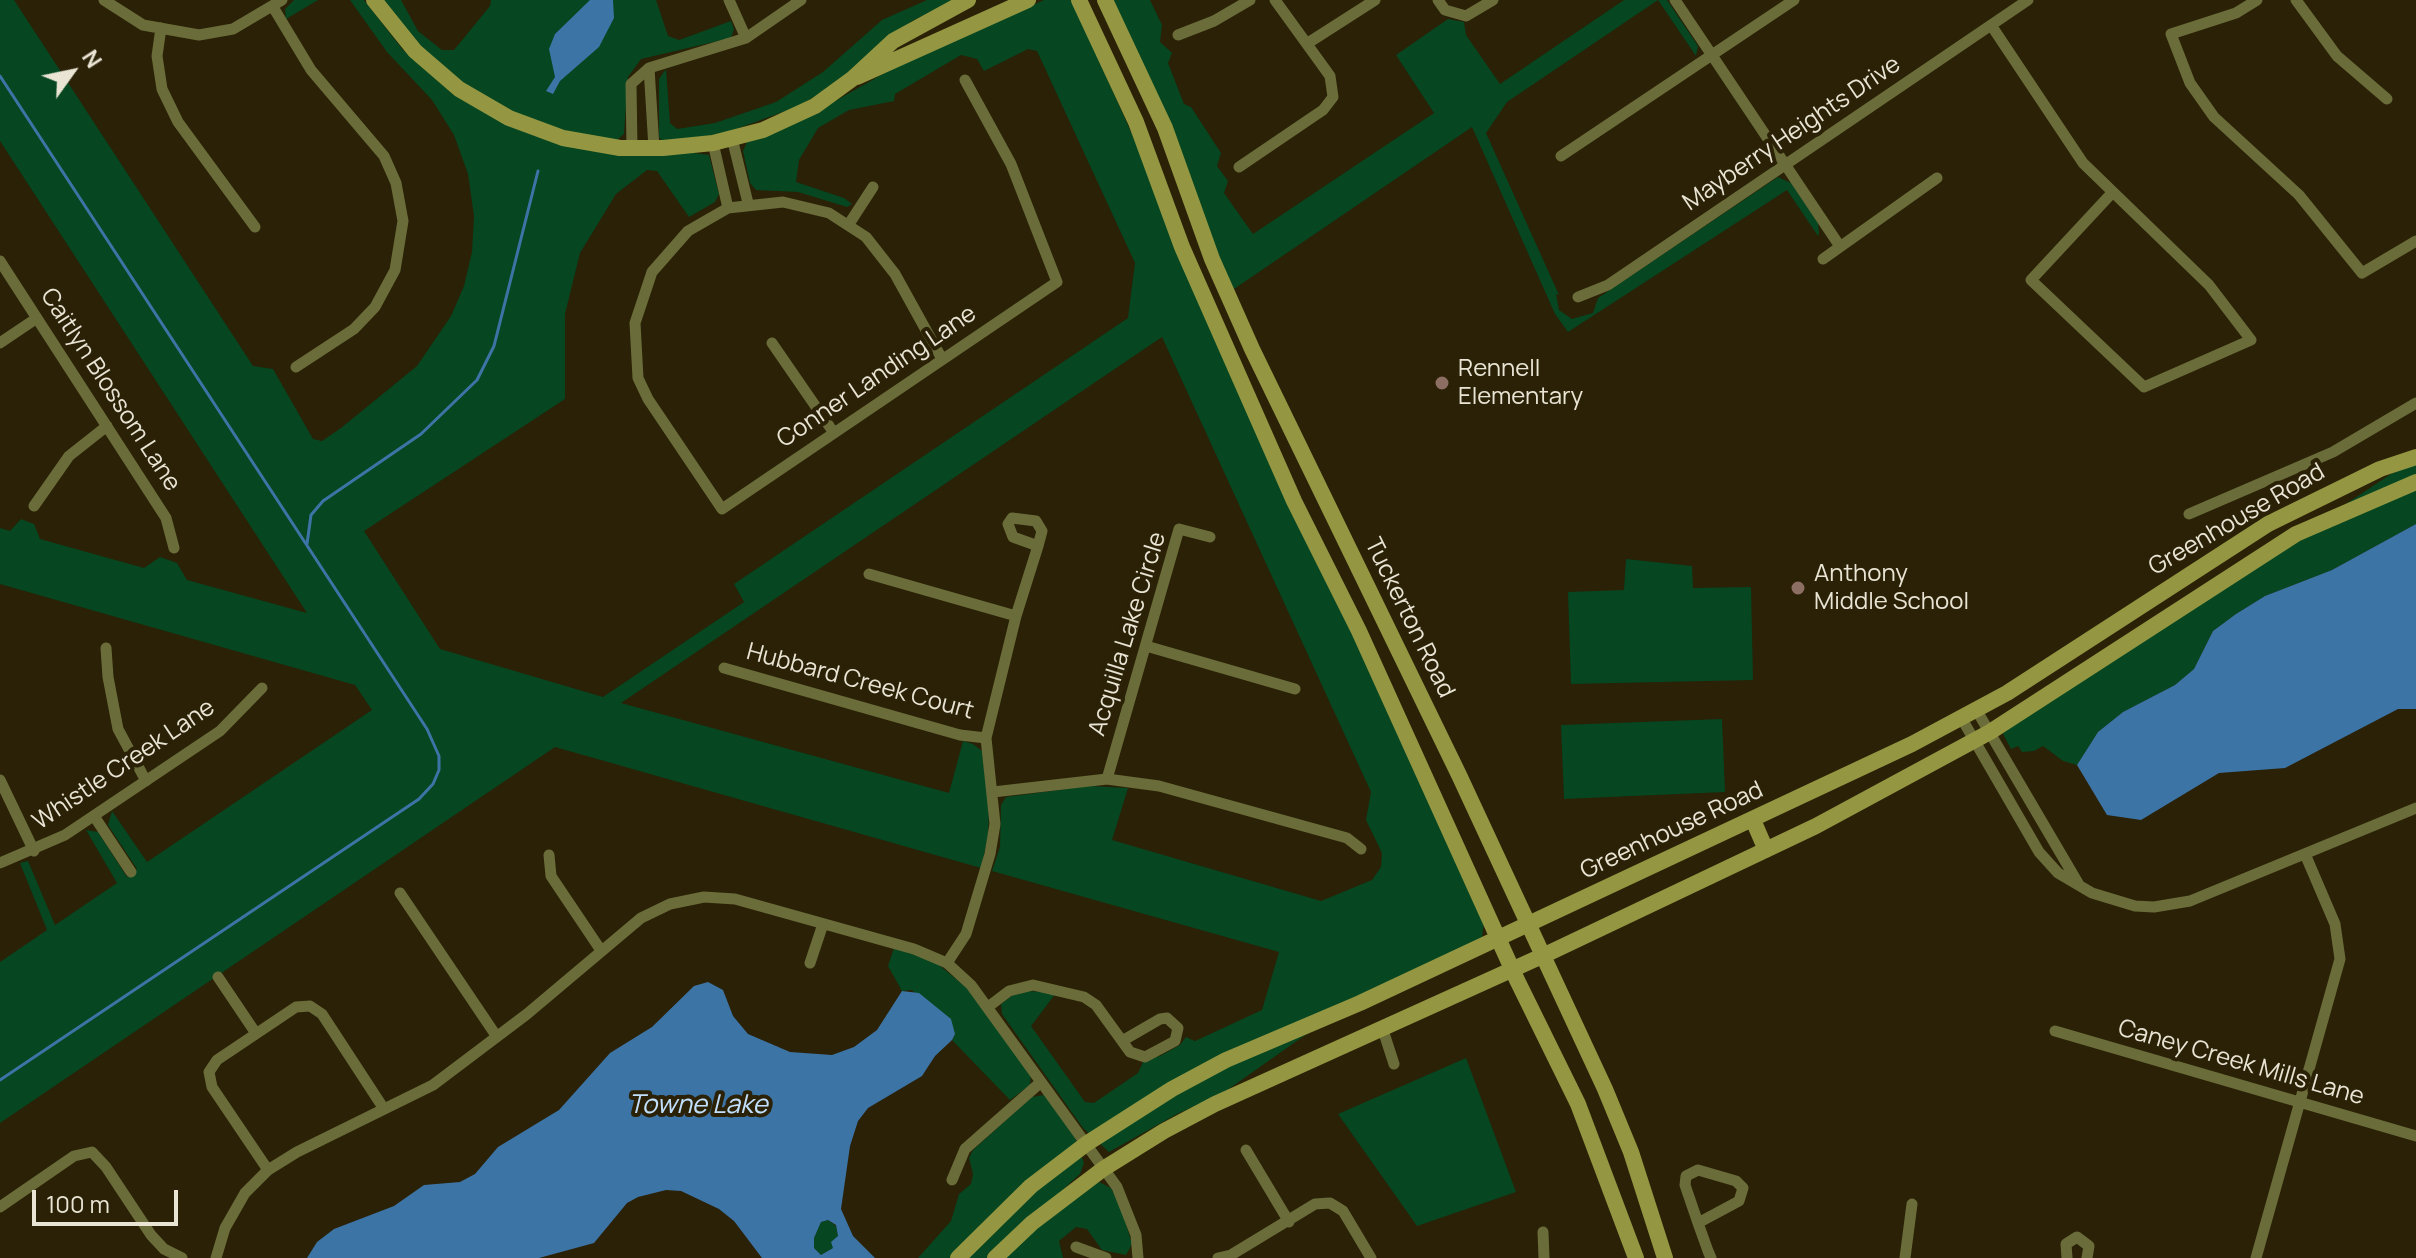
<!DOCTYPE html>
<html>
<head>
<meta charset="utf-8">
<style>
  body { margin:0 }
  #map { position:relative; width:2416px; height:1258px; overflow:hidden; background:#2a2106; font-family:Manrope,sans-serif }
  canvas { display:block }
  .north { position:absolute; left:32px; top:32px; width:80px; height:80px; -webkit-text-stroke:6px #2a2106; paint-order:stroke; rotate:57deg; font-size:22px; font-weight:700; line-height:32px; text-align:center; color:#e9e4d4 }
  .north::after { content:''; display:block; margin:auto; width:28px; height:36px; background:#e9e4d4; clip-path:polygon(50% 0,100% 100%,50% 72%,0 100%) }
  .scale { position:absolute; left:32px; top:1190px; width:146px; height:36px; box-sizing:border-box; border:4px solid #e9e4d4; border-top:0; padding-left:10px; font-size:24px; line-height:28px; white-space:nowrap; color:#e9e4d4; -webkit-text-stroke:6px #2a2106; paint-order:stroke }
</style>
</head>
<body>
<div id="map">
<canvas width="2416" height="1258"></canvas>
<div class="north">N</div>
<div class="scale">100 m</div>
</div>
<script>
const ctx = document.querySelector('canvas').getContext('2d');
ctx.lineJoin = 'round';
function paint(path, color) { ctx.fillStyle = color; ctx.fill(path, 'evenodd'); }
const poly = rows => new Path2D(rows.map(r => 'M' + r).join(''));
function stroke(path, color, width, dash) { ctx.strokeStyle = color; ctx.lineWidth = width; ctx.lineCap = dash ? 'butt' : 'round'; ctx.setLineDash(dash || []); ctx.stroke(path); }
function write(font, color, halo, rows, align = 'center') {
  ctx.font = font + ' Manrope,sans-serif'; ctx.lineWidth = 8; ctx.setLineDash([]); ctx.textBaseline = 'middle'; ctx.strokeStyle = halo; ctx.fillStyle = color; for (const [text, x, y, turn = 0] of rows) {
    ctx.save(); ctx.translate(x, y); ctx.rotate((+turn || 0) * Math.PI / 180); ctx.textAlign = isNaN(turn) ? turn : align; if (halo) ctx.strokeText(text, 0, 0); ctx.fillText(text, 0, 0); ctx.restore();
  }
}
const green = poly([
  [0,0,14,0,253,366,273,369,313,439,322,441,341,428,417,366,451,316,464,286,472,252,474,216,468,174,454,135,432,100,387,52,350,0,364,0,403,50,454,95,517,129,709,155,719,194,715,202,689,217,657,171,647,170,616,194,580,253,565,314,565,399,364,531,440,649,603,697,744,602,734,584,1128,318,1135,263,1037,51,1028,49,984,71,977,59,961,55,895,94,894,101,849,110,818,128,799,160,796,182,844,198,852,204,847,207,798,192,756,190,750,183,743,151,747,142,816,112,888,71,1044,0,1072,0,1484,922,1482,937,1311,1031,1223,1093,1177,1114,1109,1152,1083,1128,1002,1014,1001,1004,1013,995,1028,991,1056,993,1031,1026,1085,1102,1094,1103,1138,1073,1144,1060,1160,1056,1180,1045,1186,1037,1195,1041,1262,1010,1279,952,992,871,1000,847,1001,805,1006,797,1090,786,1128,788,1112,840,1321,901,1372,880,1381,867,1382,853,1366,820,1371,792,1162,337,621,703,949,793,963,741,973,744,982,751,989,810,988,837,981,868,555,747,0,1123,0,962,47,930,20,863,28,861,55,925,117,883,86,830,98,832,127,877,137,869,108,825,112,811,147,862,372,710,355,685,0,584,0,528,10,531,21,519,34,524,40,539,144,568,160,557,177,563,187,580,307,613,0,141],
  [294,0,318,0,286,19,285,9],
  [379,0,401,0,418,31,442,50,454,50,490,6,491,0,656,0,668,36,679,40,731,21,734,29,731,38,641,59,628,77,624,134,616,141,554,129,517,116,479,95,416,45],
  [927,0,956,0,912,21,834,85,799,106,720,135,662,141,659,137,659,79,666,69,670,123,677,129,715,123,776,102,823,72,882,20],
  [1112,0,1150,0,1162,25,1160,42,1172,53,1168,63,1184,104,1191,107,1221,153,1217,166,1228,181,1224,193,1253,234,1434,113,1396,55,1448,19,1464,22,1466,35,1500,84,1624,0,1667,0,1698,46,1696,56,1658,0,1507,102,1486,133,1559,295,1556,294,1559,310,1572,319,1593,313,1598,298,1778,177,1791,183,1818,223,1819,233,1818,236,1787,190,1568,332,1555,314,1472,127,1231,291],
  [2416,463,2416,524,2332,570,2265,596,2236,614,2213,631,2194,669,2175,685,2123,712,2098,732,2077,765,2063,761,2043,746,2034,751,2022,752,2018,746,2011,749,2003,734,2007,729,2391,474],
  [1626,559,1692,566,1693,588,1751,587,1753,680,1571,684,1568,592,1624,590],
  [1722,719,1725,792,1564,799,1561,725],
  [894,948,934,961,972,992,1031,1074,1030,1085,1010,1100,952,1040,955,1034,912,990,902,991,888,966],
  [1466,1058,1516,1192,1417,1226,1338,1114],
  [1044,1095,1074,1135,1084,1163,1080,1174,988,1258,918,1258,951,1221,959,1194,971,1184,973,1174,969,1158,973,1150,1032,1097],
  [1099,1182,1111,1188,1121,1207,1132,1244,1126,1255,1102,1250,1087,1229,1076,1227,1059,1241,1063,1258,1003,1258,1051,1216],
  [828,1220,836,1226,838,1236,833,1248,821,1255,814,1248,814,1238,821,1222]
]);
const water = poly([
  [590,0,613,0,614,18,599,47,560,81,553,94,546,91,555,77,549,49,555,34],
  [2416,524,2416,709,2398,709,2285,768,2219,773,2141,820,2107,815,2077,765,2098,732,2123,712,2175,685,2194,669,2213,631,2236,614,2265,596,2332,570],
  [708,982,723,990,733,1016,748,1034,790,1052,832,1055,854,1047,877,1030,902,991,919,993,951,1019,955,1034,952,1040,935,1056,922,1076,868,1108,858,1121,850,1146,841,1209,853,1236,875,1258,762,1258,734,1221,719,1209,681,1191,666,1190,638,1197,627,1203,594,1243,539,1258,307,1258,317,1242,334,1229,394,1206,424,1185,460,1182,475,1174,498,1147,559,1110,610,1053,652,1027,694,986],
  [828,1220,836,1225,838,1236,831,1242,833,1248,821,1255,814,1248,814,1238,821,1222]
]);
const stream = poly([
  [0,76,427,729,439,756,439,770,433,784,419,799,0,1080],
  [307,544,311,515,323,501,421,434,477,380,494,346,538,171]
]);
const street = poly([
  [104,0,143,25,199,35,233,29,282,0],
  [729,0,746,38],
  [1438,0,1445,10,1466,16,1493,0],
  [1675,0,1839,245],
  [2257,0,2236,13,2171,34,2190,83,2214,117,2299,195,2362,273,2416,241],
  [2296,0,2337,56,2387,99],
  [273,7,311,70,384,156,396,183,403,221,395,270,375,307,354,329,296,367],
  [1991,25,2083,163,2209,285,2251,340,2144,387,2031,280,2111,194],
  [161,28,157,56,162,89,178,122,255,227],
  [1178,35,1214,21,1250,0],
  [1308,43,1375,0],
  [649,68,654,148],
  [732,138,748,203],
  [713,143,728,208],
  [632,148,631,84,649,68,746,38,801,0],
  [1561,156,1794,0],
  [1239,167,1323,110,1333,97,1330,76,1275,0],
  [849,224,873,187],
  [1823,259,1937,178],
  [0,261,166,518,174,548],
  [1578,297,1608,285,2028,0],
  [0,343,37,318],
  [772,343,834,433],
  [942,359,895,274,866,237,829,213,783,202,728,208,688,231,652,272,635,323,638,378,648,399,722,509,1057,282,1011,164,965,80],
  [34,506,69,456,107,426],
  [2189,514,2333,452,2416,403],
  [869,574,1016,616],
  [1146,646,1295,689],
  [106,648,108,677,118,729,146,781],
  [724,668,960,735,986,738],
  [1977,711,2078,883],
  [1962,719,2039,852,2058,873,2092,893,2135,906,2154,907,2190,901,2416,808],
  [1107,779,1179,529,1210,537],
  [0,780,34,851],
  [993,792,1107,779,1159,786,1347,838,1361,849],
  [94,816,131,872],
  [549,855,551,876,600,949],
  [0,863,65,835,220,731,262,688],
  [400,893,497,1037],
  [810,963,823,924],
  [947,963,966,934,990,854,995,824,986,738,1016,616,1038,546,1042,531,1036,521,1012,518,1008,524,1013,537,1038,546],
  [218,977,255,1032],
  [988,1007,1009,991,1033,985,1084,997,1096,1005,1130,1052,1145,1057,1175,1041,1178,1028,1167,1018,1160,1019,1122,1041],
  [1382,1027,1394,1064],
  [2055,1031,2416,1136],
  [1246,1150,1289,1222],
  [268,1170,212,1087,209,1072,217,1060,296,1007,310,1006,322,1014,384,1109],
  [952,1180,965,1149,1041,1082],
  [0,1207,74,1156,92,1152,106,1167,151,1235,164,1249,182,1258],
  [1698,1223,1739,1201,1743,1188,1736,1181,1698,1170,1686,1176,1685,1185,1698,1223,1708,1251,1711,1258],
  [1543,1232,1544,1258],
  [1076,1247,1106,1258],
  [216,1258,225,1228,245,1193,268,1170,297,1152,433,1085,527,1014,641,918,670,904,704,897,735,899,914,949,947,963,971,985,1117,1187,1136,1235,1138,1258],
  [1218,1258,1231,1255,1315,1204,1330,1203,1343,1211,1371,1258],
  [1905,1258,1912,1204],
  [2067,1258,2066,1244,2077,1237,2089,1246,2087,1258],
  [2256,1258,2340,959,2335,924,2305,854]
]);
const secondary = poly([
  [374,0,415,51,459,89,509,118,563,138,620,148,663,148,713,143,763,130,815,106,852,79,893,41,968,0],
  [1079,0,1136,122,1182,247,1294,501,1359,631,1517,980,1578,1104,1636,1258],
  [1105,0,1165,128,1212,259,1252,349,1459,775,1605,1089,1631,1152,1665,1258],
  [857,77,1028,0],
  [1753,820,1766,850],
  [958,1258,1031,1186,1086,1144,1172,1089,1226,1060,1360,1003,1912,744,2007,693,2268,524,2380,469,2416,457],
  [995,1258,1032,1223,1103,1169,1164,1131,1215,1104,1551,952,1816,826,1990,732,2296,534,2416,482]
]);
const markers = [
  [1442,383,8,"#8d6e63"],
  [1798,588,8,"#8d6e63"]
];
const streetNames = [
  ["Mayberry Heights Drive",1792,134,-34],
  ["Conner Landing Lane",877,377,-34],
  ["Caitlyn Blossom Lane",110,390,57],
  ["Greenhouse Road",2237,520,-30],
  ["Tuckerton Road",1409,618,64],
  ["Acquilla Lake Circle",1128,634,-73],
  ["Hubbard Creek Court",860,682,15],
  ["Whistle Creek Lane",124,765,-34],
  ["Greenhouse Road",1672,831,-25],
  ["Caney Creek Mills Lane",2241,1063,16]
];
const poiNames = [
  ["Rennell",1458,369],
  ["Elementary",1458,397],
  ["Anthony",1814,574],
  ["Middle School",1814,602]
];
const waterNames = [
  ["Towne Lake",698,1106]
];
paint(green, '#064620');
paint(water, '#3d74a6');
stroke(stream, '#3d74a6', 3);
stroke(street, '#6a6c3a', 11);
stroke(secondary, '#949642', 16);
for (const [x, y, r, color] of markers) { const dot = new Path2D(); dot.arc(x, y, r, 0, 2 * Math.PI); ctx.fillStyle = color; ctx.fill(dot); stroke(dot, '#2a2106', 3); }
write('24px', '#e9e4d4', '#2a2106', streetNames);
write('24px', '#e9e4d4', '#2a2106', poiNames, 'left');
write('italic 26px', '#c2e0fd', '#2a2106', waterNames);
</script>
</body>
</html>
